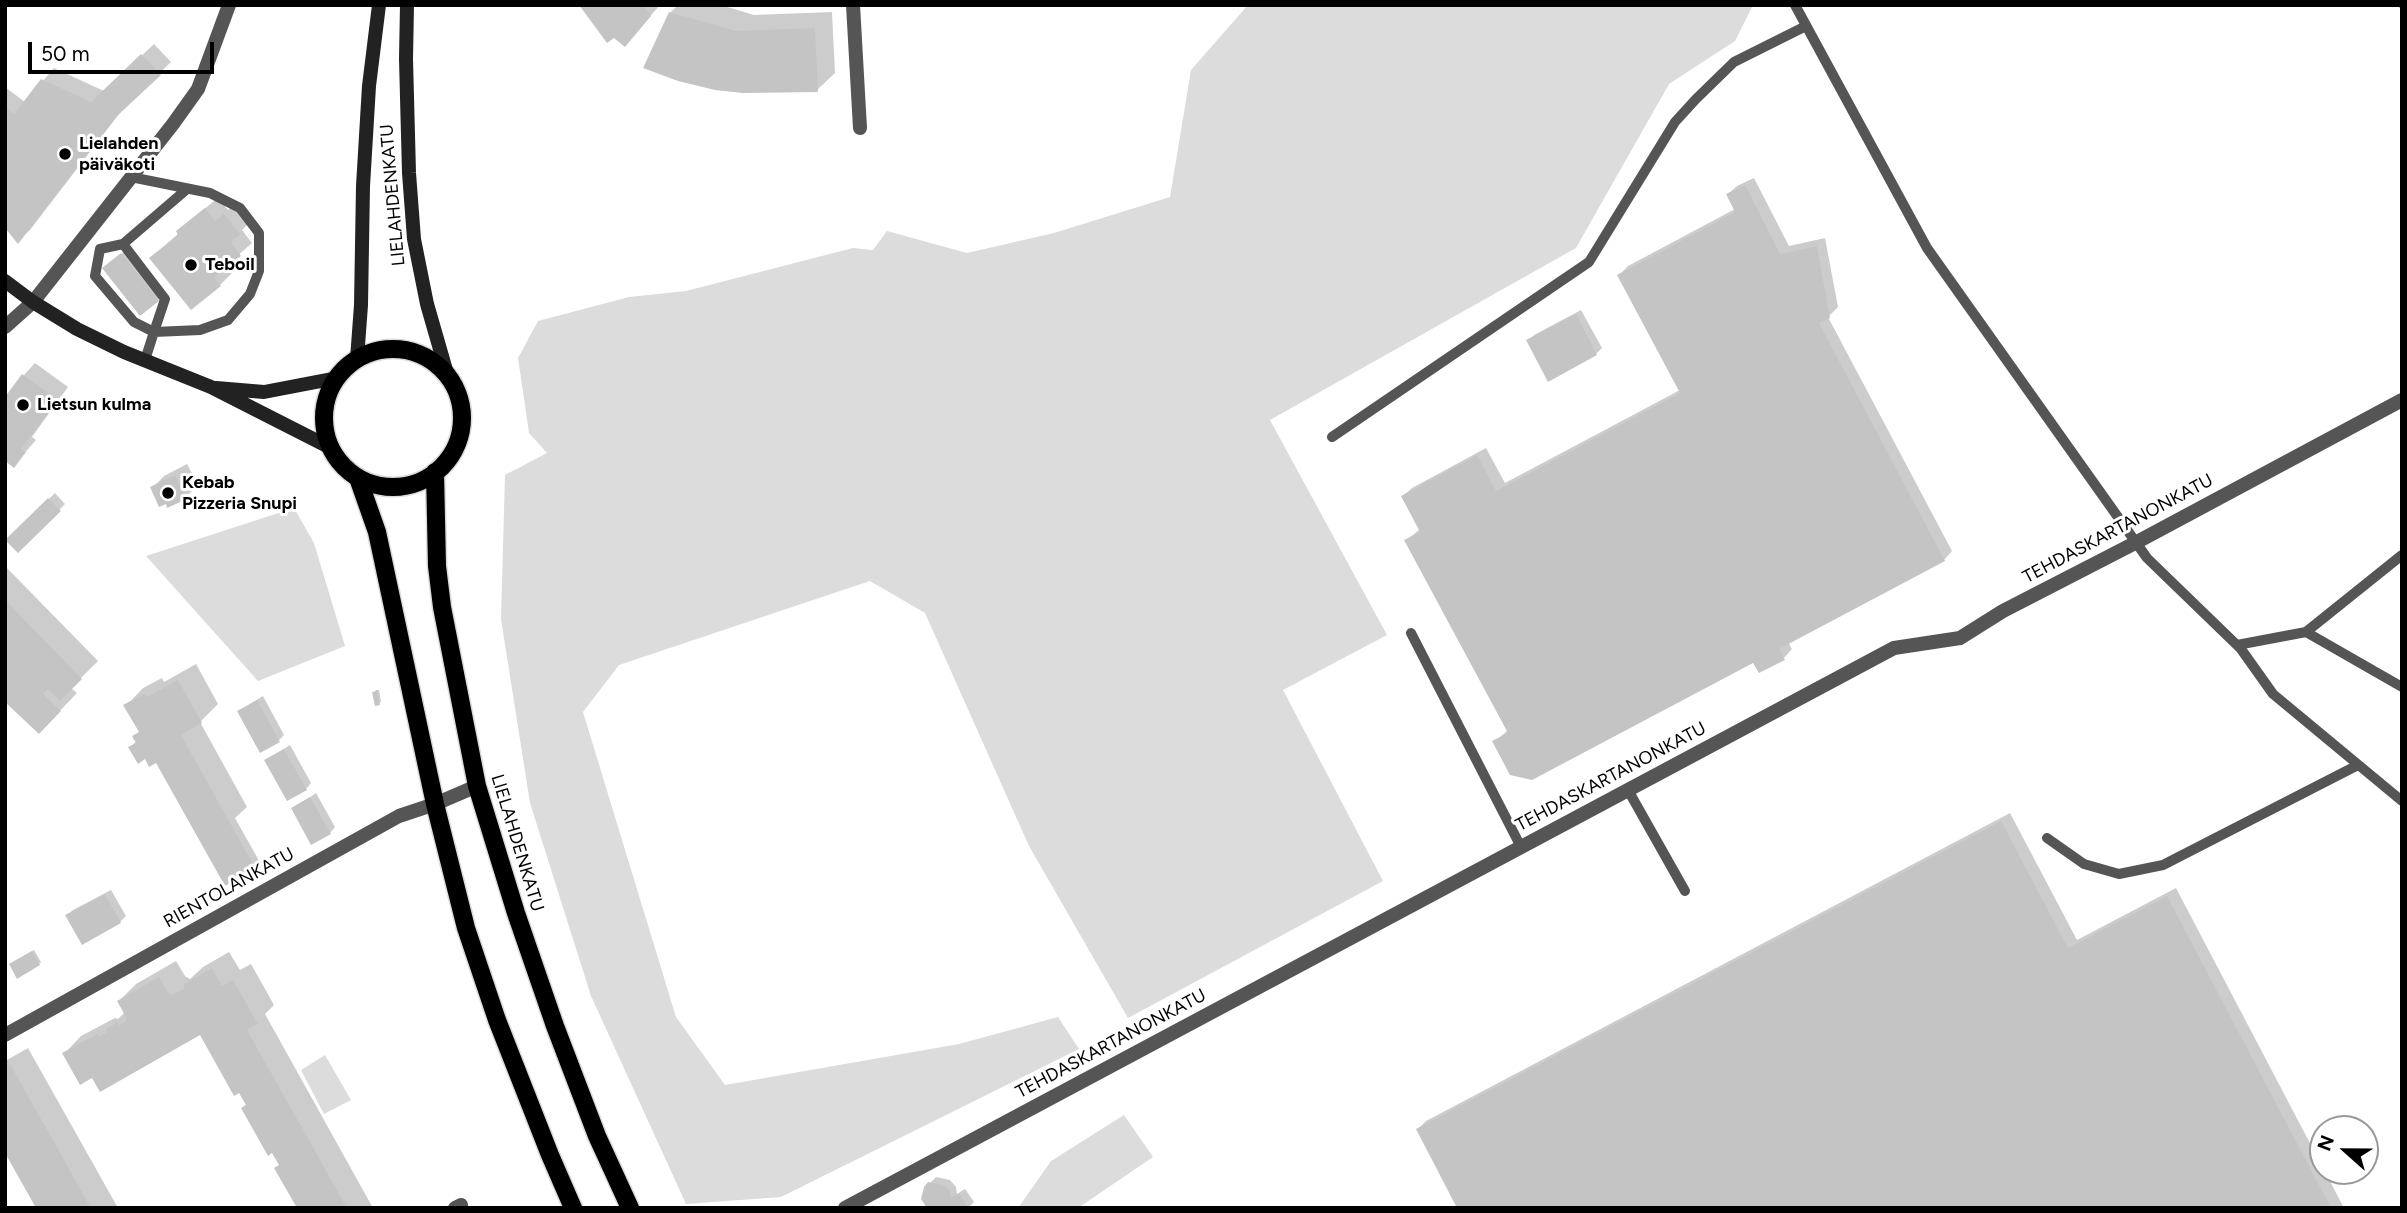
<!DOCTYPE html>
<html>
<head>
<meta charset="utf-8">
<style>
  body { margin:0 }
  #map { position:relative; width:2407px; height:1213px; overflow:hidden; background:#fff; font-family:Figtree,sans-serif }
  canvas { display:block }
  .frame { position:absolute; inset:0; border:7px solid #000; pointer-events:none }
  .north { position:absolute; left:2309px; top:1115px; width:70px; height:70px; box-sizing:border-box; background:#fff; border:2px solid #999; border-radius:50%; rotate:291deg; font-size:19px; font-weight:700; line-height:28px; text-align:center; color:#000 }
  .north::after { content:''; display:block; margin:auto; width:24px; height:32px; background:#000; clip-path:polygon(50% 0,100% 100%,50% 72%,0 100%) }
  .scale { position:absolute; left:28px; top:42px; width:186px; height:32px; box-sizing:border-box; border:4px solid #000; border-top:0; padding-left:9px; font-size:21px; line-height:24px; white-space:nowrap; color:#000; -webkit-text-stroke:5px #fff; paint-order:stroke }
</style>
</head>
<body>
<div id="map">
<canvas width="2407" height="1213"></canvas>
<div class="frame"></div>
<div class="north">N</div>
<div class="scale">50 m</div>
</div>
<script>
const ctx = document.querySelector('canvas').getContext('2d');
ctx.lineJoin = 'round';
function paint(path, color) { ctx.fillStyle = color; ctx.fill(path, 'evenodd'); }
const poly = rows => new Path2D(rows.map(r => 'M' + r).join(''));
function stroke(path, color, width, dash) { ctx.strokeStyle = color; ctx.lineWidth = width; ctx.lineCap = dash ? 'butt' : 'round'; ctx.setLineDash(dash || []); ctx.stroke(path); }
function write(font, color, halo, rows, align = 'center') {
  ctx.font = font + ' Figtree,sans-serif'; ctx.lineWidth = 6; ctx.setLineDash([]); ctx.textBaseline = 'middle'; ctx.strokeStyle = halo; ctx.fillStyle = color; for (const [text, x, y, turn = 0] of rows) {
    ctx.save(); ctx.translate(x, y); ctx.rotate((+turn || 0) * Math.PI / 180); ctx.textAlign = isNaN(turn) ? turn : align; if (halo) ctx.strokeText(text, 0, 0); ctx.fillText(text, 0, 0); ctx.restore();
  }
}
const green = poly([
  [1248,5,1753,5,1735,41,1669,84,1576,248,1270,420,1387,635,1283,690,1383,881,1128,1018,1029,846,925,613,870,581,619,665,583,712,676,1017,725,1085,959,1044,1058,1017,1079,1049,781,1197,686,1204,591,996,530,803,501,619,505,475,547,453,529,433,518,358,538,321,629,297,686,291,853,248,873,250,887,231,967,253,1054,233,1170,197,1191,70],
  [294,508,314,543,345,646,258,681,146,556],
  [325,1055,351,1100,324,1114,301,1070],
  [1124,1115,1153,1157,1078,1208,1018,1208,1051,1161]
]);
const shadow = poly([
  [582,5,660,5,625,45],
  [678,5,721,5,754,15,832,12,835,73,817,90,670,13],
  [154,44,171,62,126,105,30,230,18,241,5,225,5,87,25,102,54,68,104,91],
  [1754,178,1789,246,1825,238,1838,307,1828,317,1952,551,1944,560,1788,642,1792,649,1784,658,1754,660,1494,742,1508,730,1407,540,1420,529,1403,496,1412,488,1486,448,1505,483,1680,390,1619,275,1628,266,1735,209,1728,194,1737,186],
  [218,198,228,210,236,203,251,221,242,230,252,243,226,266,232,273,220,285,151,258,179,233,178,232,190,220],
  [124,252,160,298,140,314,104,268],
  [1581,310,1602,348,1596,354,1529,340,1534,335],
  [35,363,68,387,32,437,36,440,14,465,24,375],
  [187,464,198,485,186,497,152,488,164,476],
  [55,493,65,504,18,551,7,540],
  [5,566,98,661,71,688,77,693,56,715,5,700],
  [196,664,218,704,200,722,247,807,235,818,262,866,257,872,238,877,157,760,146,757,130,747,137,741,134,736,140,731,126,706,143,688,162,678,164,682],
  [376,690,379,690,381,701,379,704,374,693],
  [263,696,284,735,279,740,239,711],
  [290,745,311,783,306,789,266,760],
  [316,793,335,827,330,833,293,809],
  [2010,813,2077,940,2176,888,2344,1208,1459,1208,1418,1129,1426,1121],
  [111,890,126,916,120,922,67,916,73,910],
  [34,950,41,962,39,964,13,962],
  [229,952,240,970,251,964,274,1005,265,1014,373,1208,299,1208,281,1164,243,1108,247,1104,201,1033,93,1075,64,1054,81,1036,115,1018,118,1019,125,1012,119,1001,136,984,176,961,185,976,190,979,203,967],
  [28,1048,118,1208,38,1208,5,1150,5,1061],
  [936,1177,950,1180,956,1187,957,1194,965,1189,974,1202,968,1208,929,1208,930,1183]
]);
const building = poly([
  [579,5,649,5,645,8,651,16,625,47,614,38,607,43],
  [669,12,736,31,815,28,818,92,743,93,715,90,678,81,643,68],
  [141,54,161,75,117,116,18,244,5,228,5,108,14,114,41,79,91,102],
  [1745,185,1780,254,1817,246,1830,318,1819,323,1945,561,1779,649,1785,660,1759,673,1753,663,1532,780,1510,775,1492,741,1508,733,1404,540,1420,532,1401,496,1477,455,1496,491,1680,393,1617,275,1735,212,1726,194],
  [205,208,215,221,224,214,240,234,231,242,241,256,214,277,221,286,191,310,149,258,178,235,176,231],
  [121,253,159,301,140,316,102,268],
  [1576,314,1597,355,1548,382,1526,340],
  [22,374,58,400,21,449,26,452,14,468,5,461,5,397],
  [175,475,187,499,167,508,166,504,159,507,150,487],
  [48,498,61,511,18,553,5,540],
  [5,600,82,679,60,701,48,689,43,694,61,711,39,734,5,702],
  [178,680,202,723,181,735,258,873,240,883,238,879,225,886,156,763,149,767,145,759,138,764,128,747,136,743,132,736,139,732,123,705,144,694,147,697],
  [377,691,380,705,375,706,372,692],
  [257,700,280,742,260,753,237,711],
  [284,749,307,790,287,801,264,760],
  [310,797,331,834,311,845,291,808],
  [2001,821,2068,948,2167,896,2331,1208,1457,1208,1416,1129],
  [105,894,121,923,82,945,65,915],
  [32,951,40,965,17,979,9,964],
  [212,968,222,986,233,980,258,1024,247,1030,347,1208,297,1208,274,1168,279,1165,272,1153,268,1156,241,1108,246,1105,239,1093,234,1096,200,1035,100,1092,92,1078,80,1085,62,1053,97,1034,100,1036,107,1032,106,1029,117,1022,119,1025,126,1021,126,1017,117,1001,159,977,168,993,172,995,184,989,184,984],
  [10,1064,91,1208,36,1208,5,1153,5,1067],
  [928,1182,944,1185,951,1193,951,1198,959,1193,968,1208,927,1208,921,1199,924,1187]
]);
const lane = poly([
  [1795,5,1927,248,2147,558,2241,649,2273,694,2402,801],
  [131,177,210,193,240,208,259,233,259,271,250,294,228,320,200,330,154,332,145,360],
  [123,244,165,299,154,332,134,322,95,276,100,249,123,244,187,189],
  [1332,437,1589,262,1675,122,1696,99,1734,62,1806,26],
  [2306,632,2402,687],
  [1411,633,1521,847],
  [2237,645,2306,632,2402,555],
  [1628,790,1685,891],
  [2047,838,2084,864,2119,874,2163,865,2358,765]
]);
const street = poly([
  [853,5,860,128],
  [5,327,33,302,173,124,198,89,229,5],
  [5,1035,399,816,435,804,477,786],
  [455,1208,461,1205],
  [845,1208,1894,648,1960,638,2003,611,2137,542,2402,400]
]);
const secondary = poly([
  [407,5,406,59,409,173,414,239,427,304,448,377],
  [5,281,33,302,77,329,124,352,211,387,331,448],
  [357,359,361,305,363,186,369,86,379,5],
  [216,388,264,392,337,378]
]);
const primary = poly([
  '324 418a69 69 0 1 1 138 0a69 69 0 1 1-138 0Z',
  [435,472,437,566,442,607,477,786,516,913,555,1026,597,1136,630,1208],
  [358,478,377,532,435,804,466,928,497,1020,550,1155,573,1208]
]);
const tram = poly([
  [2398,5,2402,8]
]);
const markers = [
  [65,154,7,"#000"],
  [191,265,7,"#000"],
  [23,405,7,"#000"],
  [168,493,7,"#000"]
];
const poiNames = [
  ["Lielahden",79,144],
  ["päiväkoti",79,165],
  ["Teboil",205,265],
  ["Lietsun kulma",37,405],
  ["Kebab",182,483],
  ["Pizzeria Snupi",182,504]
];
const streetNames = [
  ["LIELAHDENKATU",393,195,-95],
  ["TEHDASKARTANONKATU",2118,529,-28],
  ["TEHDASKARTANONKATU",1611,777,-28],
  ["LIELAHDENKATU",517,843,73],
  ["RIENTOLANKATU",229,888,-29],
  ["TEHDASKARTANONKATU",1111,1044,-28]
];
paint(green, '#dcdcdc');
paint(shadow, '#0003');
paint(building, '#c4c4c4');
stroke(primary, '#dbdbdb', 21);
stroke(lane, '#555', 10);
stroke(street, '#555', 14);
stroke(secondary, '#222', 14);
stroke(primary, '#000', 18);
stroke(tram, '#000', 2);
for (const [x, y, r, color] of markers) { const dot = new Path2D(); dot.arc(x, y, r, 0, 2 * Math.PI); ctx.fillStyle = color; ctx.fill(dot); stroke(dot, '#fff', 2.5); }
write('bold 18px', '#000', '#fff', poiNames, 'left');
write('18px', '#000', '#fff', streetNames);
</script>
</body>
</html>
